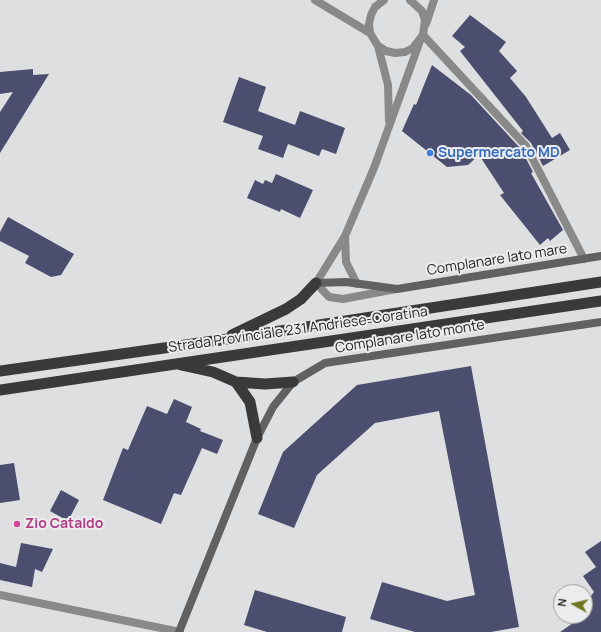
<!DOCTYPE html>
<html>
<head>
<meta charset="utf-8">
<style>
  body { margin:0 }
  #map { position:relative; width:601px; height:632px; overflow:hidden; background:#dedfe0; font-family:Manrope,sans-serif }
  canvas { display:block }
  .north { position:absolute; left:553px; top:584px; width:40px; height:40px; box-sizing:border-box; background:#ebeced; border:1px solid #9c9d9e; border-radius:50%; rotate:278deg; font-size:11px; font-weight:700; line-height:16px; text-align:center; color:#262627 }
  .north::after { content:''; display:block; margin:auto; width:14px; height:18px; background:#6f7720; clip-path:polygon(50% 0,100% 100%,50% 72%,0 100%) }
</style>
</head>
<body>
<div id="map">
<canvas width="601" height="632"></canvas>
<div class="north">N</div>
</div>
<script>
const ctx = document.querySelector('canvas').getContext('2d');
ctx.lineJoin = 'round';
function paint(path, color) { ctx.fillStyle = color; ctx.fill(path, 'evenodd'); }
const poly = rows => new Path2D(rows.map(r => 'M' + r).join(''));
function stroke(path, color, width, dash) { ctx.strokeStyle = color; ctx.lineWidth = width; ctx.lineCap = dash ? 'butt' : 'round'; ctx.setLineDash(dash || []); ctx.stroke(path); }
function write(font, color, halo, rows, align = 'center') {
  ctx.font = font + ' Manrope,sans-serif'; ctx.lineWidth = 4; ctx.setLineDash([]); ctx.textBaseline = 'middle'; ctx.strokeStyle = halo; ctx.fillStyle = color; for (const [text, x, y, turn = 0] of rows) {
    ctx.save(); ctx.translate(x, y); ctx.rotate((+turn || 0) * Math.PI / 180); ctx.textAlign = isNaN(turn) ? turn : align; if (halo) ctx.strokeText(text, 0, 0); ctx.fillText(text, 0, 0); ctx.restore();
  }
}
const building = poly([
  [470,15,506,42,499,51,517,71,510,78,526,97,552,138,560,133,570,150,543,166,531,143,521,133,523,131,460,51,465,47,452,36],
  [432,65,471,95,521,149,533,172,531,173,563,230,550,241,548,238,540,245,500,195,504,193,479,155,468,165,447,167,402,131,414,104,416,105],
  [33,69,33,75,49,74,0,153,0,112,13,92,0,94,0,72],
  [239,77,266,87,258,111,295,125,300,111,345,128,336,154,322,149,319,156,288,144,283,158,258,149,263,136,223,122],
  [276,174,313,190,300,218,281,209,280,212,247,198,255,180,263,184,265,180,272,183],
  [8,217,74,254,61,275,51,277,25,263,29,256,0,241,0,232],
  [471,366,519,627,491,632,415,632,370,619,382,582,447,601,475,595,439,411,375,423,317,475,294,528,258,514,283,452,357,385],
  [174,399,192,407,186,422,201,429,200,431,223,440,217,454,202,448,181,495,174,493,161,524,103,500,123,448,128,450,147,406,167,414],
  [14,463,20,500,0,503,0,465],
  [61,490,79,500,68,521,50,511],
  [601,541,601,632,560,632,576,621,578,616,585,616,585,603,594,592,583,576,596,567,585,552],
  [21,543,53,549,42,572,35,569,32,587,0,580,0,563,16,567],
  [255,590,346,617,342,632,267,632,244,625]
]);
const minor = poly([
  [423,35,526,146,584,259],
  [0,595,180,632]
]);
const tertiary = poly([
  [315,0,370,33],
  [384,0,375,7,371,15,369,24,370,33,378,46,386,51,395,53,405,52,413,48,423,35,425,20,422,11,410,0],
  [426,24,434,0],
  [378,46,388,85,389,121],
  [345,237,346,262,357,284],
  [396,289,343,299,329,297,316,283,345,236,374,168,420,41]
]);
const secondary = poly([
  [316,283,346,282,397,289,601,256],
  [179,632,257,438,273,407,293,382,325,363,601,322]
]);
const trunk = poly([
  [232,335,286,309,301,299,316,283],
  [181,365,213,372,236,382,250,402,257,438],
  [0,371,221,340,601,282],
  [236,382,265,384,293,382],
  [0,390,601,301]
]);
const markers = [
  [430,153,4,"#3f7fe0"],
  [17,524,4,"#d1479c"]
];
const shopNames = [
  ["Supermercato MD",438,153]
];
const streetNames = [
  ["Complanare lato mare",497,260,-9],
  ["Strada Provinciale 231 Andriese-Coratina",298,330,-8],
  ["Complanare lato monte",410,337,-9]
];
const hotelNames = [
  ["Zio Cataldo",25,524]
];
paint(building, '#4b4e6f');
stroke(minor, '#8a8989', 8);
stroke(tertiary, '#8a8989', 8);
stroke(secondary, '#626161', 8);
stroke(trunk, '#3a3a3a', 11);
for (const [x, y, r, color] of markers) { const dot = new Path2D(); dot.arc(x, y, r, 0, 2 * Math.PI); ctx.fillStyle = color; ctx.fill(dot); stroke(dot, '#ebeced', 1.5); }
write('bold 14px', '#366cbe', '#ebeced', shopNames, 'left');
write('14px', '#262627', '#ebeced', streetNames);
write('bold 14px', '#b23c85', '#ebeced', hotelNames, 'left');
</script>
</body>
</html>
